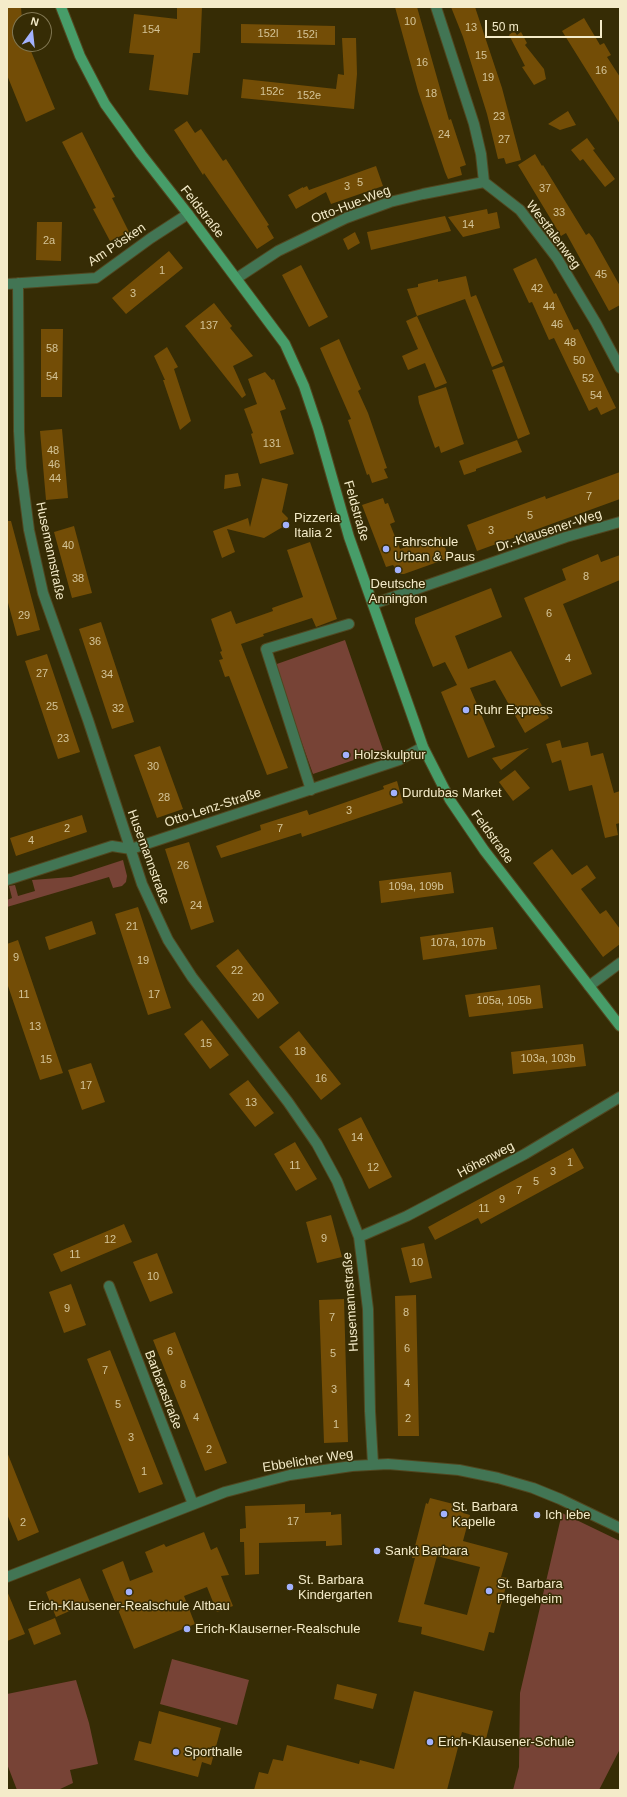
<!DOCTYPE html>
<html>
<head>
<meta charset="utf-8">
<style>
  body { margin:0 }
  #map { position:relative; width:627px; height:1797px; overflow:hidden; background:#362c05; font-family:Helvetica,sans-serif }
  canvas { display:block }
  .frame { position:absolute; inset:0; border:8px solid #f4ebc9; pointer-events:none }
  .north { position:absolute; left:12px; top:12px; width:40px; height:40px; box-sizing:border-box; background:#362c05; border:1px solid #827853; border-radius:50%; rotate:15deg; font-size:11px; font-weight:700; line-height:16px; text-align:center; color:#f4ebc9 }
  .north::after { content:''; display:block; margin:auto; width:14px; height:18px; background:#a3b2fd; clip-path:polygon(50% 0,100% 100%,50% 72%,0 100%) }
  .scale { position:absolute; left:485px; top:20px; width:117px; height:18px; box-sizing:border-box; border:2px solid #f4ebc9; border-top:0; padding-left:5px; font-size:12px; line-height:14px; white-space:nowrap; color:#f4ebc9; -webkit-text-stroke:3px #362c05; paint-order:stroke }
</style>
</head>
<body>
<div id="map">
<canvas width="627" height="1797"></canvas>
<div class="frame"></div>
<div class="north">N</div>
<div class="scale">50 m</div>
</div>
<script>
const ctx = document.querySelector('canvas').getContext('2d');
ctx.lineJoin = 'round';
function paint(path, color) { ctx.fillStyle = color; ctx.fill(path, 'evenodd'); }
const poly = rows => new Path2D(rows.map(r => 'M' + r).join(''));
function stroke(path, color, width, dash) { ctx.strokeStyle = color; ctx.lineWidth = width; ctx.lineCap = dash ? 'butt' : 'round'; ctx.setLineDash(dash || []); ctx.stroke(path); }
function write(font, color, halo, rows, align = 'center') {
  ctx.font = font + ' Helvetica,sans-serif'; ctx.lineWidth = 3; ctx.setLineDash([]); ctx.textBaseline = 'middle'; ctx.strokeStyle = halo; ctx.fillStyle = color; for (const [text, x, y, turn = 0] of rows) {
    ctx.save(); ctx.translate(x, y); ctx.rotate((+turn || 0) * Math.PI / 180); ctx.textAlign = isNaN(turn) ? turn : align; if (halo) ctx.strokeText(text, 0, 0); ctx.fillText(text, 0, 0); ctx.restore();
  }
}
const green = poly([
  [345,640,383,750,313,774,274,665],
  [123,860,127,876,126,882,122,886,113,888,109,877,7,907,7,900,12,898,9,886,15,885,18,896,35,891,32,880,71,877],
  [562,1513,620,1541,620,1749,599,1790,513,1790,519,1767,520,1693],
  [172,1659,249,1680,237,1725,160,1704],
  [76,1680,89,1723,98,1764,70,1770,73,1783,58,1790,17,1790,7,1764,7,1694]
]);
const building = poly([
  [7,7,21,7,22,20,20,20,20,44,28,44,55,109,26,122,7,75],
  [177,7,202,7,200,53,193,53,188,95,149,90,154,55,129,53,134,14,177,19],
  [395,7,417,7,449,120,451,119,466,165,460,167,462,175,448,179,445,172,418,91],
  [451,7,475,7,502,88,521,160,506,164,504,158,498,159,487,114,463,37],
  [584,18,600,45,604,43,611,55,607,57,620,77,620,124,562,31],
  [241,24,335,26,335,45,241,43],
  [514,31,517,35,521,32,527,43,525,45,544,69,546,79,534,85,522,67,525,66,509,35],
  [342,38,356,38,357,74,354,109,241,98,243,79,336,89,338,74,344,75],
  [568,111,576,125,560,130,548,124],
  [187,121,195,133,201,129,223,161,226,159,269,225,267,226,274,238,257,249,204,173,203,175,174,130],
  [82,132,115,197,112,198,129,232,110,241,93,209,96,208,62,142],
  [587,138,595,149,593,150,615,179,605,187,583,159,580,161,571,150],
  [535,154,542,166,543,165,586,235,589,233,593,238,620,286,620,305,609,311,566,233,561,236,518,165],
  [376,166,383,186,331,204,326,192,296,209,288,195,303,187,303,188,307,186,309,190],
  [487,209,488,214,497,212,500,228,463,237,448,217],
  [445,216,451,231,371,250,367,232],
  [37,222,62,222,61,261,36,260],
  [355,232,360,243,348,250,343,239],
  [169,251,183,268,126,314,112,298],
  [536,258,554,294,556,293,574,330,578,329,616,408,601,415,597,407,589,411,554,338,549,340,532,302,529,303,513,269],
  [301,265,328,317,309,327,282,275],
  [466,276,471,297,476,295,503,362,492,367,465,299,417,316,407,289,418,287,418,284,438,279,438,282],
  [214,303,232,326,230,328,253,356,233,366,246,395,242,398,185,326],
  [417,316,447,383,435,388,425,363,408,370,402,356,418,349,406,321],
  [41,329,63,329,62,397,41,397],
  [339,339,361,389,358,391,368,413,387,468,384,469,388,478,372,483,369,474,367,475,348,420,351,419,320,348],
  [167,347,178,367,174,369,191,421,180,430,163,380,165,380,154,356],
  [504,366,530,434,518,439,492,370],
  [265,372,272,380,274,379,286,409,280,411,294,454,260,464,251,434,253,433,244,409,257,404,248,379],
  [446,387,464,444,441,453,439,446,435,448,419,403,418,396],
  [62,429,68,498,46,500,40,431],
  [517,440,522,452,476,469,476,471,464,475,459,461],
  [620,472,620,499,477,551,467,525,545,496,546,499],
  [238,473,241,486,224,489,225,475],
  [262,478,288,484,282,512,288,518,286,525,264,538,227,529,235,552,222,558,213,531,248,518,250,527],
  [383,498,385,504,388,503,395,522,390,524,400,549,414,544,415,547,441,537,449,558,404,574,400,574,393,565,386,567,362,505],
  [7,521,11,521,40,630,17,636,7,599],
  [74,526,92,593,72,598,54,532],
  [310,542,337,619,316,627,312,618,263,634,264,636,241,644,288,768,267,775,229,676,225,677,219,660,223,659,220,652,222,651,211,619,231,611,236,624,273,611,272,608,303,597,287,550],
  [598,554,601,562,620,555,620,580,563,604,592,674,561,687,524,598,566,580,562,569],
  [491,588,502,617,455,636,468,669,511,651,549,718,525,733,495,680,470,688,495,747,468,758,441,692,457,685,445,662,433,667,415,623,415,618],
  [101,622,134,722,112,729,79,629],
  [47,654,80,752,58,759,25,661],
  [560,740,562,748,588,742,591,756,603,753,614,793,620,791,620,823,616,824,618,835,605,838,592,785,569,791,561,760,552,763,546,744],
  [160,746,183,809,157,818,134,755],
  [529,748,501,770,492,758],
  [515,770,530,788,513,801,499,782],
  [397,781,403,803,302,837,301,833,221,858,216,846,261,830,260,825,307,810,309,815,384,789,383,786],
  [82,815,87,832,16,856,10,838],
  [189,842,214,922,191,930,165,849],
  [552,849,572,875,587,865,596,878,581,889,600,914,606,910,620,929,620,944,603,957,533,863],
  [451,872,454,893,381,903,379,881],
  [138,907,171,1008,148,1015,115,914],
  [92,921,96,934,49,950,45,937],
  [493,927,497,949,423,960,420,937],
  [18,940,63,1073,40,1080,7,983,7,944],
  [238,949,279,1003,258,1019,216,966],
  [540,985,543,1008,469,1017,465,995],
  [202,1020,229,1055,210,1069,184,1034],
  [299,1031,341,1084,321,1100,279,1047],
  [583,1044,586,1066,513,1074,511,1052],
  [91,1063,105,1102,82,1110,68,1070],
  [248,1080,274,1113,255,1127,229,1094],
  [361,1117,392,1177,369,1189,338,1129],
  [295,1142,317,1179,296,1191,274,1154],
  [573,1148,584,1168,481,1224,478,1218,435,1240,428,1227],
  [331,1215,342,1257,317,1263,306,1222],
  [124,1224,132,1242,61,1272,53,1254],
  [424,1243,432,1278,410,1283,401,1248],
  [157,1253,173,1293,150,1302,133,1262],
  [71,1284,86,1325,64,1333,49,1292],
  [416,1295,419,1436,398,1436,395,1296],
  [344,1299,348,1442,324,1443,319,1300],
  [175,1332,227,1463,205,1471,153,1340],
  [110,1350,163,1484,139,1493,87,1359],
  [7,1452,39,1532,18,1541,7,1514],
  [430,1498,465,1507,463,1513,470,1515,463,1541,508,1553,501,1577,508,1578,494,1633,489,1632,484,1651,421,1634,422,1627,398,1622,415,1558,412,1558,426,1503,428,1504],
  [437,1556,480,1567,467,1615,424,1604],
  [305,1504,305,1513,331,1512,331,1515,341,1514,342,1545,326,1546,326,1541,259,1543,259,1574,245,1575,244,1542,240,1542,240,1529,246,1528,245,1506],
  [204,1532,211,1550,217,1547,229,1575,221,1576,233,1606,217,1612,207,1587,184,1596,195,1624,134,1649,102,1570,123,1561,130,1581,153,1572,145,1552,164,1544,166,1547],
  [80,1578,90,1602,56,1617,46,1592],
  [7,1591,25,1634,7,1641],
  [55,1618,61,1634,34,1645,28,1629],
  [337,1684,377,1694,373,1709,334,1699],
  [414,1691,493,1711,486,1739,462,1732,447,1790,254,1790,259,1772,268,1774,273,1759,283,1761,287,1745,359,1764,360,1760,394,1769],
  [159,1711,221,1728,211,1765,202,1762,198,1777,134,1760,139,1741,151,1744]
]);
const street = poly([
  [436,7,474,124,481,154,484,182,520,210,557,258,596,323,620,368],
  [237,278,278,251,346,218,390,202,423,194,484,182],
  [18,283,19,431,21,468,29,530,43,593,88,720,142,884,168,940,192,977,288,1102,317,1144,337,1181,359,1237,368,1309,370,1411,373,1464],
  [7,284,96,278,151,238,188,214],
  [373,604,566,537,620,522],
  [311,790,266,649,349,624],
  [7,880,112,846,131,849,399,760,423,747],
  [589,986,620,963],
  [359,1237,407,1216,525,1154,620,1097],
  [109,1286,193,1504],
  [7,1577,225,1492,290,1475,352,1466,388,1464,459,1470,498,1478,533,1488,560,1499,620,1528]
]);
const secondary = poly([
  [61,7,80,56,105,104,141,154,188,214,285,344,304,386,318,428,349,537,414,721,423,747,450,800,484,850,620,1026]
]);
const markers = [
  [286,525,4,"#a3b2fd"],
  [386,549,4,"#a3b2fd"],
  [398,570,4,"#a3b2fd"],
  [466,710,4,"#a3b2fd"],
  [346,755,4,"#a3b2fd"],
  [394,793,4,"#a3b2fd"],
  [444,1514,4,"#a3b2fd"],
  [537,1515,4,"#a3b2fd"],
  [377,1551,4,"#a3b2fd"],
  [290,1587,4,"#a3b2fd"],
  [489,1591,4,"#a3b2fd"],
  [129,1592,4,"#a3b2fd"],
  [187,1629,4,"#a3b2fd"],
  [430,1742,4,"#a3b2fd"],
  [176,1752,4,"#a3b2fd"]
];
const numberNames = [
  ["10",410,22],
  ["13",471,28],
  ["154",151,30],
  ["152l",268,34],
  ["152i",307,35],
  ["15",481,56],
  ["16",422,63],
  ["16",601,71],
  ["19",488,78],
  ["152c",272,92],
  ["18",431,94],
  ["152e",309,96],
  ["23",499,117],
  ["24",444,135],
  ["27",504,140],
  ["5",360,183],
  ["3",347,187],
  ["37",545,189],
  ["33",559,213],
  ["14",468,225],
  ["2a",49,241],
  ["1",162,271],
  ["45",601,275],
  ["42",537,289],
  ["3",133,294],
  ["44",549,307],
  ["46",557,325],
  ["137",209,326],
  ["48",570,343],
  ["58",52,349],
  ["50",579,361],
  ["54",52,377],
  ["52",588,379],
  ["54",596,396],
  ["131",272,444],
  ["48",53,451],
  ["46",54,465],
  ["44",55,479],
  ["7",589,497],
  ["5",530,516],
  ["3",491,531],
  ["40",68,546],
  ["8",586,577],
  ["38",78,579],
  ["6",549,614],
  ["29",24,616],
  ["36",95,642],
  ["4",568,659],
  ["27",42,674],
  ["34",107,675],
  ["25",52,707],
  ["32",118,709],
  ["23",63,739],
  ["30",153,767],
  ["28",164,798],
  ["3",349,811],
  ["2",67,829],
  ["7",280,829],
  ["4",31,841],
  ["26",183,866],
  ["109a, 109b",416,887],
  ["24",196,906],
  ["21",132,927],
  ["107a, 107b",458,943],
  ["9",16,958],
  ["19",143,961],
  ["22",237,971],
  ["11",24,995],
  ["17",154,995],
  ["20",258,998],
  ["105a, 105b",504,1001],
  ["13",35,1027],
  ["15",206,1044],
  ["18",300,1052],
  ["103a, 103b",548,1059],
  ["15",46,1060],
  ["16",321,1079],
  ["17",86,1086],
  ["13",251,1103],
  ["14",357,1138],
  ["1",570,1163],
  ["11",295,1166],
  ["12",373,1168],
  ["3",553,1172],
  ["5",536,1182],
  ["7",519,1191],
  ["9",502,1200],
  ["11",484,1209],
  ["9",324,1239],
  ["12",110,1240],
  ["11",75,1255],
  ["10",417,1263],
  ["10",153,1277],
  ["9",67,1309],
  ["8",406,1313],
  ["7",332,1318],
  ["6",407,1349],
  ["6",170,1352],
  ["5",333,1354],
  ["7",105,1371],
  ["4",407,1384],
  ["8",183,1385],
  ["3",334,1390],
  ["5",118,1405],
  ["4",196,1418],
  ["2",408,1419],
  ["1",336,1425],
  ["3",131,1438],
  ["2",209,1450],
  ["1",144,1472],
  ["17",293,1522],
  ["2",23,1523]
];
const streetNames = [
  ["Otto-Hue-Weg",351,205,-21],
  ["Feldstraße",202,212,52],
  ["Westfalenweg",553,235,53],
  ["Am Pösken",117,245,-34],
  ["Feldstraße",356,511,74],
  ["Dr.-Klausener-Weg",549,531,-18],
  ["Husemannstraße",50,551,78],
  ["Otto-Lenz-Straße",213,808,-18],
  ["Feldstraße",492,837,54],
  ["Husemannstraße",148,857,70],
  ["Höhenweg",486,1160,-28],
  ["Husemannstraße",351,1302,-94],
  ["Barbarastraße",163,1390,69],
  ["Ebbelicher Weg",308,1461,-9]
];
const poiNames = [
  ["Pizzeria",294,518],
  ["Italia 2",294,533],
  ["Fahrschule",394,542],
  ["Urban & Paus",394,557],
  ["Deutsche",398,584,"center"],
  ["Annington",398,599,"center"],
  ["Ruhr Express",474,710],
  ["Holzskulptur",354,755],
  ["Durdubas Market",402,793],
  ["St. Barbara",452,1507],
  ["Kapelle",452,1522],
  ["Ich lebe",545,1515],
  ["Sankt Barbara",385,1551],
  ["St. Barbara",298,1580],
  ["Kindergarten",298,1595],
  ["St. Barbara",497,1584],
  ["Pflegeheim",497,1599],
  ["Erich-Klausener-Realschule Altbau",129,1606,"center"],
  ["Erich-Klauserner-Realschule",195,1629],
  ["Erich-Klausener-Schule",438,1742],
  ["Sporthalle",184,1752]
];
paint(green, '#774336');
paint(building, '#734d06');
stroke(street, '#514720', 12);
stroke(secondary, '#514720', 12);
stroke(street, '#427554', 10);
stroke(secondary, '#479d69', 10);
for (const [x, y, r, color] of markers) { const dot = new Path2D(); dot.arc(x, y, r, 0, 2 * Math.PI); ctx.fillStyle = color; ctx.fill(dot); stroke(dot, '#362c05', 1.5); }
write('11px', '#d4c498', null, numberNames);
write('13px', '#f4ebc9', '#362c05', streetNames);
write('13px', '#f4ebc9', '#362c05', poiNames, 'left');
</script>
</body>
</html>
